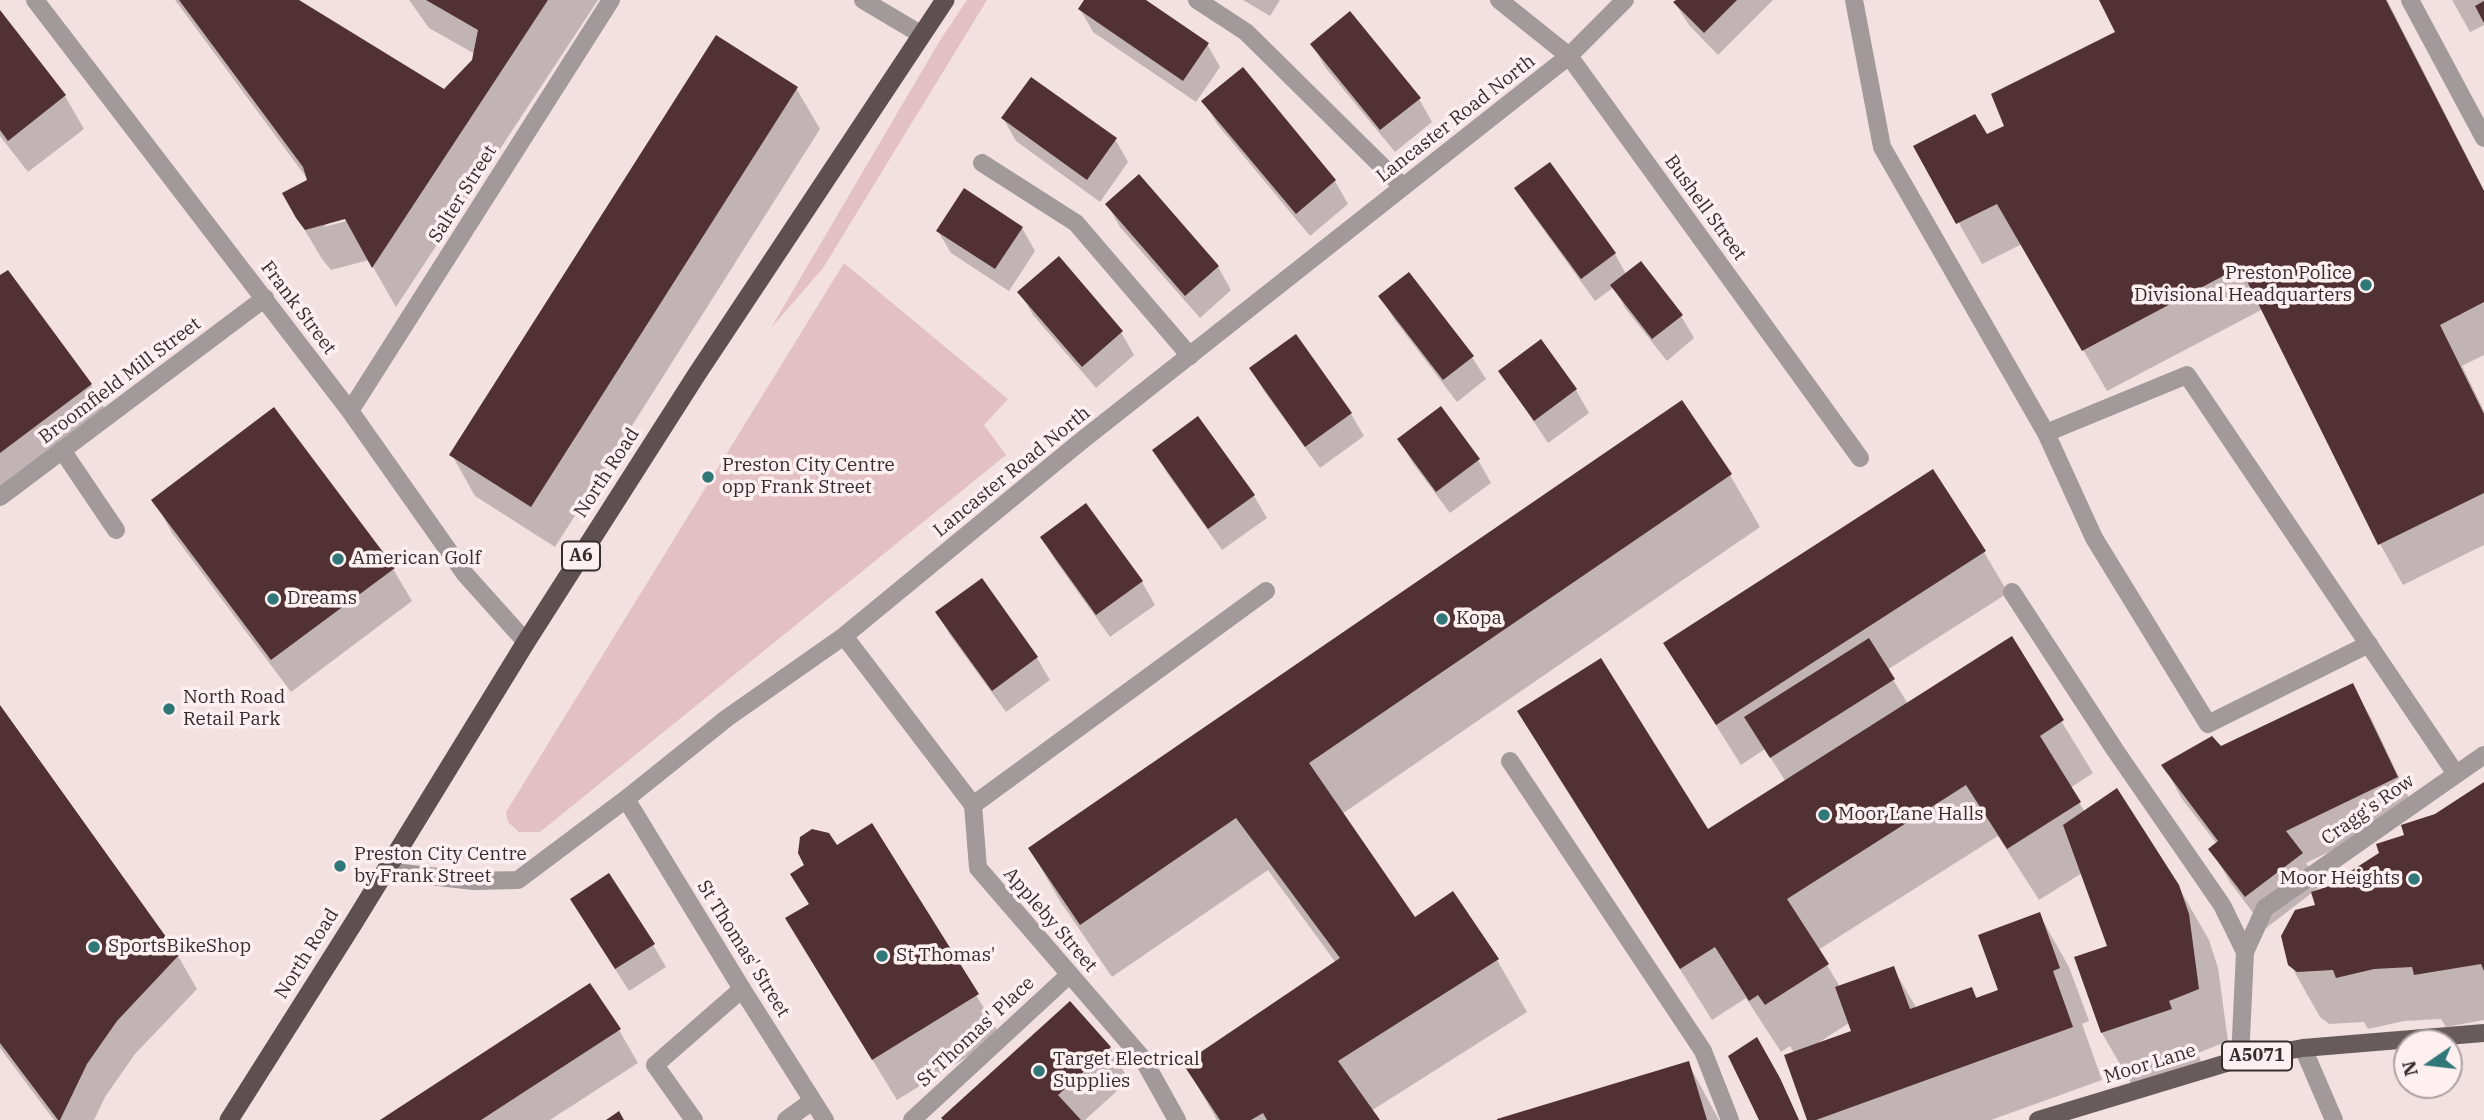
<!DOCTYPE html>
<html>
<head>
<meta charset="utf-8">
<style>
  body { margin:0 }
  #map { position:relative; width:2484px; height:1120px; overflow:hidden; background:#f3e1e2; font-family:"IBM Plex Serif",serif }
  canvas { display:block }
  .north { position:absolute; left:2393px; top:1029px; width:70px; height:70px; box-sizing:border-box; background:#feeff0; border:2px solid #ada1a2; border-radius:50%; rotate:256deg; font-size:19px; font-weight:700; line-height:28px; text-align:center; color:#342d2e }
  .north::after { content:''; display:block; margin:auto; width:24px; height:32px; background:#2f7877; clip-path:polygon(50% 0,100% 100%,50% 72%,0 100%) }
</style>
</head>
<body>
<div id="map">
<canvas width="2484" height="1120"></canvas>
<div class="north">N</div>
</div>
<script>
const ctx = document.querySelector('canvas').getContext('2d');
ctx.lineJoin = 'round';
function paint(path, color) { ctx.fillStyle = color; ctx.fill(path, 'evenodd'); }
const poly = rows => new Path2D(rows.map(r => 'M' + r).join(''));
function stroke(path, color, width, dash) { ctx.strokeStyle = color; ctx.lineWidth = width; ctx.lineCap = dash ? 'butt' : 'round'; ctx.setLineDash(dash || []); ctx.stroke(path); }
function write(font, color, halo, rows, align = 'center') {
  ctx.font = font + ' "IBM Plex Serif",serif'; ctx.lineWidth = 7; ctx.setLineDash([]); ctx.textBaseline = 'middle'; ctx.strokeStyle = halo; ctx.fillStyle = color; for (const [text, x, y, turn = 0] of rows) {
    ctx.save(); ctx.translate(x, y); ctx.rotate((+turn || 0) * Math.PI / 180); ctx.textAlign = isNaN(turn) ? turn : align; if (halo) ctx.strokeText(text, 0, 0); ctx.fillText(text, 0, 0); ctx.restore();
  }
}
const green = poly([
  [967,0,987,0,823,268,771,328,939,42],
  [844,263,1008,399,984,425,1006,455,540,832,519,832,508,822,506,812]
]);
const shadow = poly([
  [175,0,296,0,445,91,473,61,475,54,429,28,409,0,598,0,396,307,369,260,331,270,322,259,297,217,309,181],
  [353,215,354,219,324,227,329,222],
  [1087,0,1142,0,1207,44,1220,67,1196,102,1093,32,1080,9],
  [1243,0,1280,0,1270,16],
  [1678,0,1773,0,1718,55,1689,25,1675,3],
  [2101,0,2387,0,2484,190,2484,355,2462,366,2484,411,2484,545,2403,585,2380,544,2263,309,2107,391,2022,244,1982,264,1915,146,1986,136,2006,127,2118,33],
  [2452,0,2484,0,2484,25,2470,32],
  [0,13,65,96,84,129,28,172,0,136],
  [1312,44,1419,99,1432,122,1395,152,1325,67],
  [1242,70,1335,181,1348,204,1310,236,1217,124,1204,101],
  [796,88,820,129,555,547,475,496,452,455],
  [1003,118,1115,139,1128,162,1100,202,1016,141],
  [1550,164,1615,254,1626,274,1681,316,1694,338,1667,361,1625,308,1614,287,1595,301,1530,211,1517,188],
  [1107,204,1218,267,1231,290,1200,318,1120,227],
  [1022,228,1035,251,1009,291,951,253,938,231],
  [7,272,91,385,110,418,0,499,0,278],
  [1020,292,1121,332,1134,355,1096,388,1033,315],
  [1380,296,1472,357,1486,379,1457,402,1394,319],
  [1540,342,1576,390,1589,413,1548,443,1500,371],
  [1251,369,1351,414,1364,436,1320,468,1264,391],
  [1399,439,1478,460,1491,483,1450,513,1412,462],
  [1154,450,1254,496,1267,518,1222,550,1167,473],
  [1730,475,1760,527,1342,814,1415,920,1497,960,1527,1012,1371,1111,1378,1120,1217,1120,1185,1064,1336,963,1268,870,1112,977,1060,901,1030,849],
  [154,500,393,569,412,601,291,692,172,533],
  [1042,537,1142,582,1155,605,1110,637,1055,560],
  [1984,552,2008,593,1887,670,1908,704,2011,639,2093,773,2070,788,2085,812,2178,886,2209,940,2218,968,2228,1041,2198,1053,2201,1062,2132,1085,2102,1033,2077,958,2110,947,2082,873,2039,900,1998,836,1818,950,1840,987,1893,968,1917,1009,1972,989,1978,999,2000,991,2039,914,2069,967,2089,1021,2082,1024,2102,1080,1991,1120,1809,1120,1794,1053,1790,1046,1781,1052,1746,998,1712,1020,1550,764,1520,712,1708,831,1786,782,1765,749,1741,765,1665,644],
  [1849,1023,1853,1032,1818,1044,1818,1043],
  [981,581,1037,658,1050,680,1006,712,950,635,937,613],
  [2352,685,2371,718,2415,811,2306,863,2320,887,2313,892,2347,882,2406,836,2484,784,2484,1020,2446,1027,2441,1019,2404,1021,2368,1029,2364,1022,2329,1024,2320,1017,2290,964,2317,906,2313,892,2265,929,2230,882,2211,849,2217,844,2182,799,2164,766,2221,749],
  [0,708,178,956,197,989,135,1054,105,1097,94,1120,54,1120,0,1048],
  [872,825,1001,1036,897,1100,811,960,807,866],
  [585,922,653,945,666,967,629,991],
  [619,1030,638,1063,550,1120,383,1120],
  [1110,1048,1129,1080,1085,1120,945,1120],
  [1688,1063,1719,1120,1501,1120]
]);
const building = poly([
  [179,0,299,0,444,89,472,60,478,30,426,0,548,0,372,268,345,219,305,230,296,218,282,193,307,180,303,167],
  [1084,0,1146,0,1209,43,1183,81,1078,9],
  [1676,0,1737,0,1704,33,1673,2],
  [2099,0,2386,0,2484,191,2484,302,2440,325,2484,414,2484,493,2378,545,2240,267,2082,351,1997,204,1956,224,1913,146,1975,114,1987,134,2004,126,1991,94,2115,32],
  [2484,1,2484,23,2475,6],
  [0,10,66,95,8,141,0,130],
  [1350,11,1421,98,1380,130,1310,44],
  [716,35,798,87,531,507,449,455],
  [1243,67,1336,180,1296,214,1201,101],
  [1031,77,1117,138,1087,180,1001,118],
  [1550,162,1616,253,1581,279,1514,188],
  [1139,174,1219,266,1185,296,1105,204],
  [964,188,1023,227,995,269,936,231],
  [1059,256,1123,331,1082,367,1017,292],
  [1641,261,1683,315,1652,339,1610,285],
  [8,270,92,384,0,453,0,275],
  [1409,272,1474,356,1443,380,1378,296],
  [1296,334,1352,413,1305,447,1249,368],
  [1541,339,1577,389,1534,421,1498,371],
  [1682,400,1732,474,1309,763,1415,917,1453,891,1499,959,1338,1061,1380,1120,1267,1120,1263,1113,1251,1120,1220,1120,1183,1064,1340,958,1236,818,1080,925,1028,848],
  [1441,406,1480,459,1436,492,1397,439],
  [274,407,395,568,271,660,151,500],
  [1198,416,1255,495,1208,529,1152,450],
  [1933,469,1986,551,1716,725,1663,643],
  [1086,503,1143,581,1096,615,1040,537],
  [982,578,1038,657,992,691,935,612],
  [2012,636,2064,720,2040,736,2081,802,2007,849,1966,785,1787,899,1829,964,1765,1005,1758,995,1749,1001,1715,947,1680,969,1517,711,1601,658,1708,829],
  [1869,638,1895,679,1770,758,1744,717],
  [2353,683,2398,777,2286,831,2303,853,2245,897,2208,849,2218,841,2161,765,2212,736,2221,746],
  [0,705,179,955,117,1021,87,1064,60,1120,58,1120,0,1043],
  [2484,782,2484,971,2481,964,2414,975,2412,967,2374,969,2336,978,2333,970,2297,972,2288,965,2281,936,2295,910,2315,905,2311,892,2345,881,2343,876,2379,853,2376,844,2404,835,2401,825,2435,814],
  [2117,788,2179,885,2189,914,2199,989,2169,1001,2172,1009,2101,1033,2074,957,2107,946,2063,825],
  [872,823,979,994,872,1060,785,918,809,904,790,874,804,865,798,853,800,837,812,829,829,833,837,845],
  [609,873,655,944,615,969,570,899],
  [2040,912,2060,968,2053,971,2073,1027,1816,1120,1807,1120,1784,1055,1851,1031,1835,987,1894,966,1910,1009,1972,987,1976,998,1998,990,1978,935],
  [590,983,621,1029,481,1120,380,1120],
  [1070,1001,1111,1047,1058,1095,1081,1120,943,1120,941,1118],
  [1757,1037,1780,1078,1799,1120,1759,1120,1728,1056],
  [1689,1061,1707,1120,1497,1120,1497,1119],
  [619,1111,624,1120,606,1120]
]);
const service = poly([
  [1197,0,1246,32,1403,187],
  [1854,0,1882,147,2046,433,2094,538,2208,724,2369,644],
  [2410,0,2484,138],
  [982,163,1076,223,1190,356],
  [2046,433,2187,375,2456,774],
  [62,450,116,530],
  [2012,592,2115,750,2222,905,2245,952],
  [1510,761,1703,1051,1730,1120],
  [973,805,1266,591],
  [694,1120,655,1065,742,989]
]);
const minor = poly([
  [35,0,350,411,465,574,526,642],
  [863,0,922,35],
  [1499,0,1569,56,1860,458],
  [350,411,611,0],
  [0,497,265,298],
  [844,636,973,805,978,868,1143,1059,1177,1120],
  [626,799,742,989,825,1120],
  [385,871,474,881,518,880,626,799,727,718,844,636,1080,442,1569,56,1625,0],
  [2303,1048,2334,1120],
  [2240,1059,2245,952,2265,908,2484,755],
  [786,1120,812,1101],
  [912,1120,1069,975]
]);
const primary = poly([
  [2038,1120,2240,1059,2303,1048,2484,1033]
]);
const trunk = poly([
  [229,1120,353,924,526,642,697,374,945,0]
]);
const markers = [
  [2366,285,7,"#2f7877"],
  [708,477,7,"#2f7877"],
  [338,559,7,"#2f7877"],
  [273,599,7,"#2f7877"],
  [1442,619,7,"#2f7877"],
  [169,709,7,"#2f7877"],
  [1824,815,7,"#2f7877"],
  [340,866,7,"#2f7877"],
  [2414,879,7,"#2f7877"],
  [94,947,7,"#2f7877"],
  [882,956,7,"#2f7877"],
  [1039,1071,7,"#2f7877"]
];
const shields = [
  [581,556,38],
  [2257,1056,70]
];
const shieldNames = [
  ["A6",581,556],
  ["A5071",2257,1056]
];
const streetNames = [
  ["Lancaster Road North",1456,119,-38],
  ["Salter Street",463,194,-58],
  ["Bushell Street",1705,208,54],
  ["Frank Street",298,308,53],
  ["Broomfield Mill Street",120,381,-37],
  ["Lancaster Road North",1012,472,-39],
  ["North Road",607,473,-57],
  ["Cragg's Row",2368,810,-35],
  ["Appleby Street",1050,920,49],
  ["St Thomas' Street",743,949,58],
  ["North Road",307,954,-58],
  ["St Thomas' Place",976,1032,-43],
  ["Moor Lane",2150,1064,-17]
];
const poiNames = [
  ["Preston Police",2352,274,"right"],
  ["Divisional Headquarters",2352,296,"right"],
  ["Preston City Centre",722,466],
  ["opp Frank Street",722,488],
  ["American Golf",352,559],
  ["Dreams",287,599],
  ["Kopa",1456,619],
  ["North Road",183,698],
  ["Retail Park",183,720],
  ["Moor Lane Halls",1838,815],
  ["Preston City Centre",354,855],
  ["by Frank Street",354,877],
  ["Moor Heights",2400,879,"right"],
  ["SportsBikeShop",108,947],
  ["St Thomas'",896,956],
  ["Target Electrical",1053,1060],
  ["Supplies",1053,1082]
];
paint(green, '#e2c0c3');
paint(shadow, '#0003');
paint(building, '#513134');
stroke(service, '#a1999a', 18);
stroke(minor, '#a1999a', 18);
stroke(primary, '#685b5c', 18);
stroke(trunk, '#5e5051', 19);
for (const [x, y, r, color] of markers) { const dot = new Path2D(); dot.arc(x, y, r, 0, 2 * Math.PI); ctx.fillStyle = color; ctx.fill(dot); stroke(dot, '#feeff0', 2.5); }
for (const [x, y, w] of shields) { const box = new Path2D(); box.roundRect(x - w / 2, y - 14.5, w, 29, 5); ctx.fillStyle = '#feeff0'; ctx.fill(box); stroke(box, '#342d2e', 2); }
write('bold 18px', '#342d2e', null, shieldNames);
write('19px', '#342d2e', '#feeff0', streetNames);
write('19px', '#342d2e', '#feeff0', poiNames, 'left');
</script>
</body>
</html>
